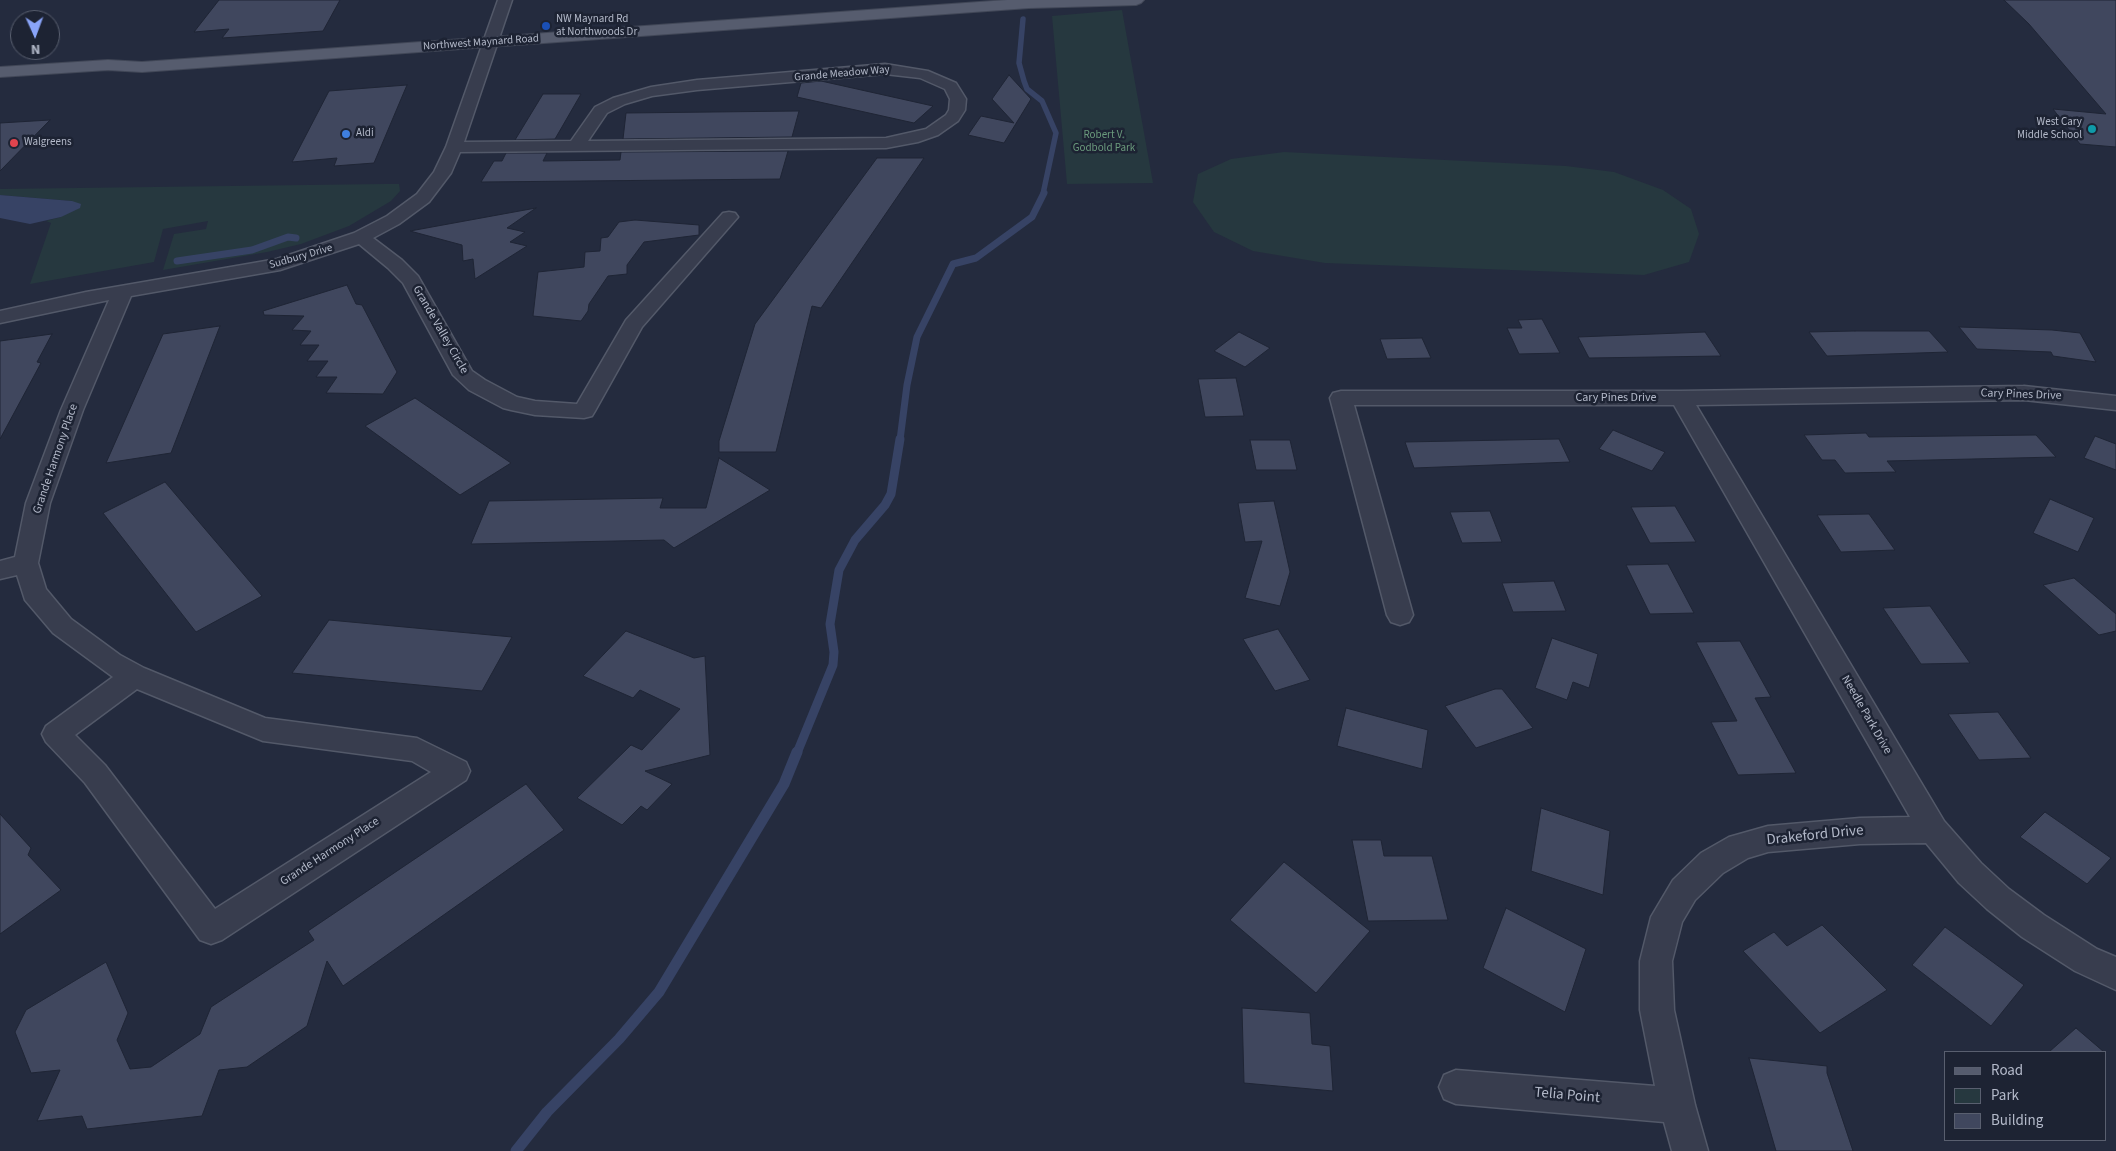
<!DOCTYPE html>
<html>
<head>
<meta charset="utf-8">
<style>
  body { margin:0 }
  #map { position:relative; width:2116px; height:1151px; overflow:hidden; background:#242b3e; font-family:"Source Sans 3",sans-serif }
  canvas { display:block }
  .legend { position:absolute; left:1944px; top:1051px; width:162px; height:90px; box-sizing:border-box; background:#1d2333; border:1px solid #595f6f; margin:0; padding:6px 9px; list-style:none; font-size:15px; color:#b3b9c9 }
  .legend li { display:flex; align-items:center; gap:10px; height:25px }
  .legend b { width:25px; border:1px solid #595f6f }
  .north { position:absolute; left:10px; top:10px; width:50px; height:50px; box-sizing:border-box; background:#1d2333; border:1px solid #595f6f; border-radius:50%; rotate:178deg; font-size:14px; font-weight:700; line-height:20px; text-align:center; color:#b3b9c9 }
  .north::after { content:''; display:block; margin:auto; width:18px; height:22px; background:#89a4f9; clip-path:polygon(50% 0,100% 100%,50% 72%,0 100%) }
</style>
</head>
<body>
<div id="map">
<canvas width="2116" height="1151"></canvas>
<ul class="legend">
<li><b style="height:6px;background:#565c6e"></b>Road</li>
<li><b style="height:14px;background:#26383f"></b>Park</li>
<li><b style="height:14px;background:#40475e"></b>Building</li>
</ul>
<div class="north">N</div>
</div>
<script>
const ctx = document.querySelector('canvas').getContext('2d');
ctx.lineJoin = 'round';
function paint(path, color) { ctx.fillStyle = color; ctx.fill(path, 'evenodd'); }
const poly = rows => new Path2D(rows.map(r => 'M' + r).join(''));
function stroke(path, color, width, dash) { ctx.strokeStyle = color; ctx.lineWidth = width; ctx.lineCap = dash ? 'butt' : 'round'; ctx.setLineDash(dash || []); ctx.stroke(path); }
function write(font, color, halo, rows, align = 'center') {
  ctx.font = font + ' "Source Sans 3",sans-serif'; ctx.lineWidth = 5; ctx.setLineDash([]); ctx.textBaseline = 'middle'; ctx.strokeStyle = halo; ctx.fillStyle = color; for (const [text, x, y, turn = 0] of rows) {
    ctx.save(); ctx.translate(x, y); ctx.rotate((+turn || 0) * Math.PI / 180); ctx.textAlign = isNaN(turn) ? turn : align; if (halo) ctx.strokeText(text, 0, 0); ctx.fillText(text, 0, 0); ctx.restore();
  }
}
const green = poly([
  [1122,10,1153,183,1067,184,1052,16],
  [1284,152,1566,166,1614,172,1663,190,1691,209,1699,234,1689,262,1644,275,1325,263,1253,251,1214,232,1193,202,1198,174,1231,159],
  [384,184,399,184,400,191,391,201,349,226,301,244,267,252,163,270,174,234,206,229,208,221,163,229,154,262,30,284,51,223,46,221,61,217,72,201,0,195,0,189]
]);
const water = poly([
  [0,195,72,201,81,204,80,208,61,217,30,224,0,218]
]);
const streamFar3 = poly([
  [1023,19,1019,63,1024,81,1027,89,1042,101,1056,133,1043,194]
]);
const streamFar2 = poly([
  [177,261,252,250,288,237,296,238],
  [900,440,907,385,917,337,953,264,976,258,1032,217,1044,193]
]);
const streamFar1 = poly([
  [797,753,833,665,834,652,830,624,839,570,855,540,885,505,891,494,900,439]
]);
const stream = poly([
  [516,1151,547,1112,619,1039,659,992,784,784,797,752]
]);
const building = poly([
  [219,0,340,0,323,31,222,38,229,29,194,32,219,0],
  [2004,0,2116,0,2116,147,2080,144,2053,109,2106,114,2029,24,2004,0],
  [1009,75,1031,99,1004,143,968,135,981,116,1014,123,992,99,1009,75],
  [821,81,933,106,914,123,797,97,801,83,821,81],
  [407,85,374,163,334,166,337,158,292,162,329,91,407,85],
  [543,94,581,94,555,139,515,140,543,94],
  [799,111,792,137,623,139,626,113,799,111],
  [50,120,0,171,0,123,50,120],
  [788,151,780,179,481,182,494,161,502,161,506,153,547,153,543,161,620,160,621,152,788,151],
  [877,158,924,158,821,308,812,306,776,452,719,452,719,441,755,324,877,158],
  [536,208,507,228,525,232,510,242,527,246,475,279,473,259,463,261,462,245,410,231,536,208],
  [635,220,699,225,699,235,644,242,627,265,627,274,608,276,589,304,588,311,581,321,533,316,538,272,584,267,585,252,600,251,601,238,608,237,619,222,635,220],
  [347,285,356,304,362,305,397,372,383,394,326,393,337,377,316,377,328,361,307,361,319,345,300,345,311,331,292,330,304,316,264,315,263,311,347,285],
  [1542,319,1560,353,1519,354,1507,328,1522,328,1518,320,1542,319],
  [220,326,171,453,106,463,163,334,220,326],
  [1959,327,2052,330,2080,333,2096,362,2053,356,2051,352,1977,349,1959,327],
  [1855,331,1929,331,1948,352,1827,356,1809,332,1855,331],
  [1239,332,1270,348,1245,367,1214,351,1239,332],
  [1705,332,1721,356,1589,358,1578,337,1705,332],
  [52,334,37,362,41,363,0,439,0,341,52,334],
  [1422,338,1431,358,1387,359,1380,339,1422,338],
  [1236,378,1244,416,1205,417,1198,379,1236,378],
  [415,398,511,463,460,495,365,426,415,398],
  [1613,430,1665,452,1652,471,1599,449,1613,430],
  [1866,433,1869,437,2036,435,2056,457,1887,461,1896,472,1845,473,1835,460,1822,460,1804,435,1866,433],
  [2095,436,2116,444,2116,470,2084,458,2095,436],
  [1559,439,1570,462,1414,468,1405,442,1559,439],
  [1250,440,1290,440,1297,470,1256,470,1250,440],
  [719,458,770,490,674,548,664,540,471,544,489,501,663,498,660,508,706,508,719,458],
  [165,482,262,596,196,632,103,513,165,482],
  [2050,499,2094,518,2078,552,2033,533,2050,499],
  [1274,501,1290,572,1280,606,1245,598,1262,541,1245,542,1238,503,1274,501],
  [1675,506,1696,542,1650,543,1631,507,1675,506],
  [1490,511,1502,542,1462,543,1450,512,1490,511],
  [1869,514,1895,550,1841,552,1817,515,1869,514],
  [1668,564,1694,613,1650,614,1626,565,1668,564],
  [2074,578,2116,614,2116,631,2099,635,2043,585,2074,578],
  [1554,581,1566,611,1513,612,1502,583,1554,581],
  [1930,606,1970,663,1921,664,1883,608,1930,606],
  [329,620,512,637,482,691,292,673,329,620],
  [1278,629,1310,680,1275,691,1243,639,1278,629],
  [626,631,694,658,705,656,710,755,645,771,672,784,647,810,641,806,622,825,577,798,631,745,642,750,680,709,640,690,633,698,583,676,626,631],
  [1552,638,1598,654,1589,688,1573,682,1567,700,1535,688,1552,638],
  [1740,641,1771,697,1755,698,1796,773,1738,775,1711,722,1737,721,1696,642,1740,641],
  [1495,689,1502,689,1533,728,1476,748,1445,706,1495,689],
  [1346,708,1428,730,1422,769,1337,746,1346,708],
  [1998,712,2031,758,1979,760,1948,714,1998,712],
  [526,784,564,830,343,986,327,961,307,1026,247,1067,219,1070,202,1116,87,1129,82,1116,37,1121,60,1070,31,1073,15,1032,26,1010,106,962,128,1013,117,1040,130,1069,151,1067,200,1034,211,1007,314,940,308,931,526,784],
  [1541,808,1610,831,1603,895,1531,871,1541,808],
  [2045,812,2111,858,2087,884,2020,837,2045,812],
  [0,814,31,848,28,855,61,890,0,934,0,814],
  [1352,840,1381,840,1384,856,1432,856,1448,920,1368,921,1352,840],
  [1284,862,1370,931,1316,993,1230,920,1284,862],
  [1506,908,1586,949,1565,1012,1483,968,1506,908],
  [1822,925,1887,990,1820,1033,1743,951,1774,932,1787,946,1822,925],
  [1945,927,2024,985,1991,1026,1912,965,1945,927],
  [1242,1008,1310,1013,1312,1044,1330,1046,1333,1091,1244,1083,1242,1008],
  [2076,1028,2104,1052,2049,1052,2076,1028],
  [1749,1058,1827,1066,1827,1073,1853,1151,1776,1151,1749,1058]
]);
const street = poly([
  [498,0,512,0,464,142,571,141,595,107,613,98,651,87,697,80,885,64,928,71,956,83,966,99,965,110,958,121,938,135,918,142,886,148,460,152,451,173,429,202,399,224,373,238,402,260,418,276,472,371,485,380,517,397,535,401,577,404,626,320,723,213,729,212,735,213,738,217,642,327,595,411,592,416,584,418,535,415,511,410,503,408,469,390,453,375,403,283,388,268,359,244,280,270,131,296,83,410,50,503,38,563,46,589,71,619,120,655,144,668,265,718,417,738,466,762,470,771,466,780,222,940,211,944,200,940,85,783,46,742,42,734,46,726,113,677,53,633,25,600,17,575,0,579,0,561,15,557,26,503,61,410,109,300,0,323,0,311,86,292,277,259,354,233,387,216,417,194,434,172,446,147,498,0],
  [885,74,920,78,945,89,950,99,949,110,946,115,926,129,886,138,588,141,607,113,625,104,652,96,697,90,885,74],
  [137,689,263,741,412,761,431,772,215,909,105,765,75,735,137,689],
  [2024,386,2116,396,2116,410,2024,400,1696,405,1944,821,1981,863,2009,889,2044,915,2097,949,2116,957,2116,990,2075,971,2022,937,1987,909,1959,883,1926,843,1860,844,1768,852,1748,858,1723,873,1695,900,1682,922,1672,961,1674,1010,1695,1105,1708,1151,1672,1151,1664,1122,1456,1104,1444,1099,1439,1087,1444,1075,1456,1070,1655,1086,1640,1010,1640,961,1651,917,1673,880,1701,853,1729,837,1768,826,1860,818,1910,817,1674,405,1354,405,1413,615,1409,622,1400,625,1391,622,1387,615,1330,398,1333,393,1341,391,1681,391,2024,386]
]);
const primary = poly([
  [1007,0,1144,0,1141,3,1136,5,1029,8,142,72,108,70,0,77,0,67,108,60,142,62,1007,0]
]);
const markers = [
  [546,26,5,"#1a4fb4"],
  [2092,129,5,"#0f9aa8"],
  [346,134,5,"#3f7fe0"],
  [14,143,5,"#e0444e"]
];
const farPoinames = [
  ["NW Maynard Rd",556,20],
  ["at Northwoods Dr",556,33],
  ["West Cary",2082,123,"right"],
  ["Middle School",2082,136,"right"],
  ["Aldi",356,134],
  ["Walgreens",24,143]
];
const farStreetnames = [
  ["Northwest Maynard Road",481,43,-4],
  ["Grande Meadow Way",842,74,-5],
  ["Sudbury Drive",301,257,-16]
];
const farParknames = [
  ["Robert V.",1104,136],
  ["Godbold Park",1104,149]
];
const streetNames = [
  ["Grande Valley Circle",440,330,60],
  ["Cary Pines Drive",2021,395,2],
  ["Cary Pines Drive",1616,398],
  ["Grande Harmony Place",56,459,-71],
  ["Needle Park Drive",1866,715,60],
  ["Grande Harmony Place",330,852,-33]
];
const nearStreetnames = [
  ["Drakeford Drive",1815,836,-6],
  ["Telia Point",1567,1096,5]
];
paint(green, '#26383f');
paint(water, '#374365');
stroke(streamFar3, '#374365', 5.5);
stroke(streamFar2, '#374365', 7);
stroke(streamFar1, '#374365', 9);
stroke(stream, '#374365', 11);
paint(building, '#40475e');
stroke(building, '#1f2535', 1);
stroke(street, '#535969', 3);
stroke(primary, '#414757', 2);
paint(street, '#383d4e');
paint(primary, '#565c6e');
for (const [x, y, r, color] of markers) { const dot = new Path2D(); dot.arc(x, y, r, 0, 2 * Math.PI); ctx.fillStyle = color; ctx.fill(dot); stroke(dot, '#1d2333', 2); }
write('11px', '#b3b9c9', '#1d2333', farPoinames, 'left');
write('11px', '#b3b9c9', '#1d2333', farStreetnames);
write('11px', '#6a9a7c', '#1d2333', farParknames);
write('12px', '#b3b9c9', '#1d2333', streetNames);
write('15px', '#b3b9c9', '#1d2333', nearStreetnames);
</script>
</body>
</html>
